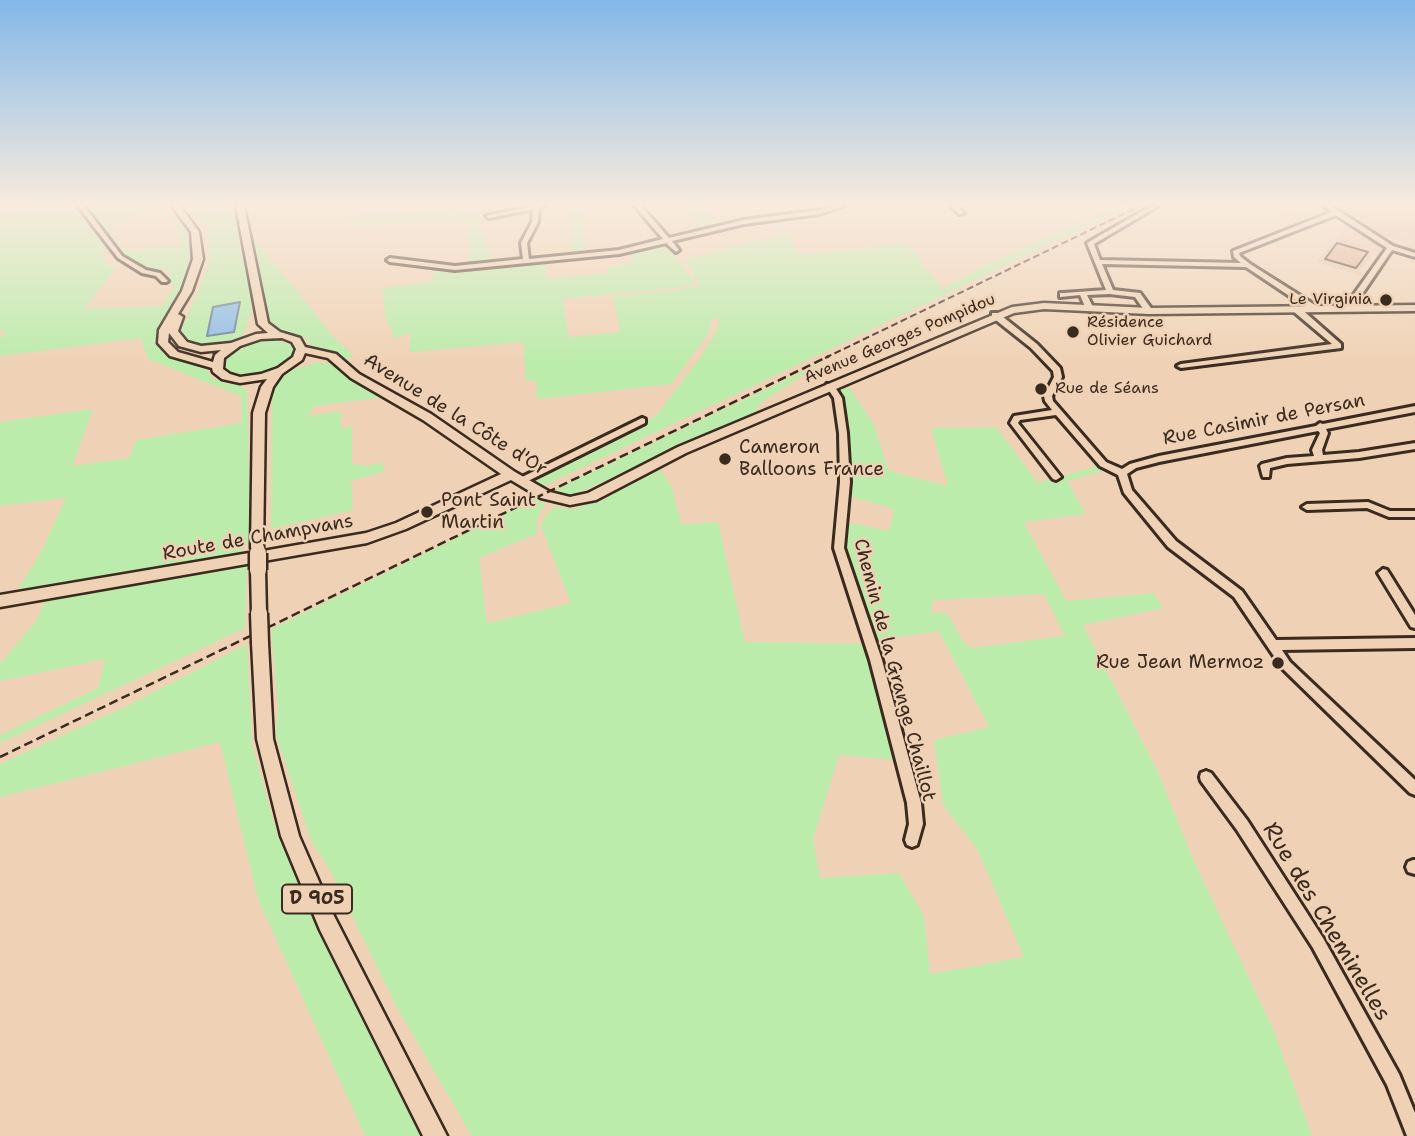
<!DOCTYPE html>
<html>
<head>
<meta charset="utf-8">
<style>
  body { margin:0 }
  canvas { display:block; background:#efd2b5 }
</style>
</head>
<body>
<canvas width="1415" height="1136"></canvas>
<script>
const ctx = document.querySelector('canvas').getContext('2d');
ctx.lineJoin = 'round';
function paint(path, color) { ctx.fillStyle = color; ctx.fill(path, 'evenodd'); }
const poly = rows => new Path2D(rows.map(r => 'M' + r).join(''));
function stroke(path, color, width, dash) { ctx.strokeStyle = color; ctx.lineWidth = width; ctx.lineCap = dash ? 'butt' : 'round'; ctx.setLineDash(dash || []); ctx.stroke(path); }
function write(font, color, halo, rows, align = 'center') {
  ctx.font = font + ' "Shantell Sans",sans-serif'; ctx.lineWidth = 5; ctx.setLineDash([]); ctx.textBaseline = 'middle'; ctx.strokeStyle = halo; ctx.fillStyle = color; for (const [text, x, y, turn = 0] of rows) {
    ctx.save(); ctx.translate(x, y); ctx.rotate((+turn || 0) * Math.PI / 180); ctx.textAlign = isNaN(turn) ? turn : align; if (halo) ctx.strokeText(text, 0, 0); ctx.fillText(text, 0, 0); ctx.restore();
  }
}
const built = poly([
  [1263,206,1289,206,1309,218,1290,226],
  [1356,206,1415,206,1415,254,1401,247,1409,243,1382,236,1348,216,1351,214,1339,211],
  [1349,222,1383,248,1378,256,1372,254,1360,271,1362,276,1317,262]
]);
const green = poly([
  [34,206,79,206,109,248,100,255,108,261,103,265,115,266,111,269,115,270,83,309,162,306,174,286,167,281,171,272,166,268,145,270,119,254,125,246,127,252,180,244,179,230,165,212,155,207,108,228,121,246,116,248,85,206,165,206,184,228,190,248,187,274,157,336,156,344,172,358,204,366,213,379,239,385,247,390,251,544,243,546,242,555,15,595,41,552,66,498,0,506,0,422,93,409,72,466,129,458,136,440,242,423,241,396,148,359,141,338,0,356,0,339,6,330,0,330,0,212],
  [186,206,234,206,239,244,251,289,251,312,243,335,236,341,205,347,188,341,181,331,208,268,210,256,207,227],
  [570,206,583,206,586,254,572,255],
  [680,206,700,206,723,225,680,236,670,235,700,224],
  [1120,206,1130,206,543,486,533,478,656,416,700,358,717,329,720,319,711,320,708,334,671,384,537,399,536,381,526,380,523,342,410,352,410,333,395,339,385,316,383,288,432,282,435,266,453,269,545,260,546,279,609,273,607,267,633,263,629,252,658,246,672,249,696,286,563,299,568,337,621,332,612,297,700,287,685,259,787,233,800,255,907,243,943,289,989,263],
  [470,207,474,215,487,213,489,218,478,221,493,261,470,265,469,222,427,221,348,228,349,217],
  [253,237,337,341,354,356,345,360,338,354,314,348,305,338,281,332,269,324],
  [269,338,292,345,293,354,285,363,270,371,246,376,225,369,223,361,229,352,253,341],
  [318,362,334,365,389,400,377,398,314,406,308,416,341,411,341,428,352,426,352,464,368,466,382,462,385,471,351,481,353,510,271,529,272,393,276,382,291,370],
  [823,362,759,404,755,413,571,496,550,492],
  [844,386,850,389,873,423,889,471,948,486,931,428,996,427,1038,483,1097,466,1103,471,1067,481,1086,514,1024,522,1066,601,1154,593,1163,608,1083,625,1158,772,1193,859,1274,1031,1312,1136,472,1136,396,1006,332,874,311,840,276,735,278,706,271,629,537,498,545,504,536,521,538,533,479,558,487,623,571,603,541,526,544,518,554,507,573,509,603,500,658,467,672,487,681,524,718,522,745,642,868,644,896,760,839,755,813,839,820,878,899,873,924,916,930,974,1024,957,977,849,943,805,934,740,989,727,939,631,872,641,844,550,845,522,889,531,894,509,848,496,841,402,837,389],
  [1044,594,1065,636,971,648,962,640,947,613,931,613,933,600],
  [247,564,245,628,0,743,0,735,98,688,105,659,0,681,0,664,36,621,46,600],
  [247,644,252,744,276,830,311,914,420,1136,365,1136,258,899,220,742,0,797,0,764,127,706]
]);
const water = poly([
  [240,302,234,332,207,336,213,307,240,302]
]);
const building = poly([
  [1337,243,1368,252,1356,268,1325,259,1337,243]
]);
const minor = poly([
  [78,206,84,206,122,256,146,270,160,273,168,281,166,282,162,282,156,276,142,273,118,258,78,206],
  [533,206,544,206,539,208,538,222,527,243,529,259,619,250,663,239,635,206,641,206,669,238,744,220,819,210,835,206,844,206,819,214,744,224,672,241,679,250,676,252,666,243,619,254,455,270,390,262,387,260,390,258,455,266,523,259,521,243,532,222,533,209,489,218,486,216,533,206],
  [951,206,957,206,964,213,959,214,951,206],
  [1151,206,1158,206,1094,244,1100,260,1241,263,1234,257,1233,251,1332,212,1324,206,1331,206,1393,246,1415,253,1415,257,1392,250,1360,297,1372,307,1372,311,1366,311,1357,301,1355,304,1357,309,1350,311,1347,304,1387,248,1336,215,1239,253,1240,256,1250,264,1318,307,1318,311,1312,311,1246,267,1102,264,1113,290,1140,293,1153,311,1149,313,1146,313,1135,297,1110,294,1087,295,1094,309,1090,311,1086,309,1080,295,1060,297,1060,293,1063,293,1106,290,1087,243,1151,206],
  [1293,307,1299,307,1341,344,1341,348,1181,368,1177,366,1181,364,1332,344,1293,311,1293,307],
  [992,313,998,313,1037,344,1060,368,1062,377,1052,396,1053,401,1106,462,1122,469,1130,464,1159,456,1316,426,1320,423,1323,424,1415,406,1415,412,1326,429,1328,433,1322,450,1323,455,1359,452,1415,443,1415,449,1359,458,1287,464,1270,468,1269,477,1263,477,1260,466,1262,464,1287,458,1314,456,1312,450,1320,433,1318,431,1159,462,1136,468,1127,474,1132,490,1176,541,1242,591,1276,640,1415,638,1415,648,1282,650,1290,662,1415,780,1415,795,1410,793,1282,668,1234,597,1168,547,1124,493,1118,475,1100,466,1056,415,1020,420,1018,423,1061,477,1056,480,1053,479,1010,423,1014,416,1052,410,1045,401,1044,396,1054,377,1053,371,1031,348,992,317,992,313],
  [827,384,833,384,842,398,847,433,850,482,844,548,882,660,921,803,923,824,917,845,912,847,907,845,905,840,909,824,907,803,870,660,834,548,840,482,839,433,834,398,826,386,827,384],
  [642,418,645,419,645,423,524,483,521,484,516,481,518,479,642,418],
  [1368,502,1390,511,1415,511,1415,517,1389,517,1367,508,1307,510,1302,507,1307,504,1368,502],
  [1383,569,1387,570,1415,615,1415,628,1411,627,1378,573,1383,569],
  [1206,771,1211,773,1247,820,1323,938,1399,1074,1415,1113,1415,1136,1407,1136,1387,1085,1313,948,1237,830,1201,781,1200,777,1201,773,1206,771],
  [1413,860,1415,860,1415,874,1408,872,1406,867,1408,862,1413,860]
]);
const major = poly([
  [172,206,180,206,199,232,203,259,192,291,178,314,183,317,178,331,187,342,201,346,231,343,256,334,268,333,258,324,236,206,244,206,268,323,280,332,300,338,305,347,336,354,359,374,431,414,515,472,550,492,570,497,588,493,678,447,1012,307,1044,303,1149,308,1415,305,1415,311,1149,314,1044,309,1014,313,686,453,596,500,570,505,541,498,511,480,406,529,367,543,0,607,0,595,255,552,251,548,253,413,261,387,267,379,240,383,222,379,213,372,212,368,170,356,158,343,159,330,182,291,193,259,191,232,172,206],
  [169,333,179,346,201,352,221,350,215,355,213,362,178,352,168,342,169,333],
  [282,338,292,342,296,349,293,357,278,368,261,374,240,377,230,374,223,369,224,358,240,346,261,339,282,338],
  [305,353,328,358,351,378,423,420,501,474,396,523,366,533,263,551,265,413,273,387,282,374,302,360,305,353],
  [258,565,265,570,266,613,264,617,259,619,254,617,252,613,251,570,258,565],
  [260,637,265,639,268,643,273,739,299,836,334,916,447,1136,423,1136,320,930,281,836,257,739,252,643,255,639,260,637]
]);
const railFar1 = poly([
  [825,358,1140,206]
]);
const rail = poly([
  [0,757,829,356]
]);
const majorBridgeFar1 = poly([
  [258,548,258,554]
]);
const majorBridge = poly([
  [258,553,258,570],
  [259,613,260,643]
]);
const markers = [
  [1386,300,7,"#3b2a1e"],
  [1073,332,7,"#3b2a1e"],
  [1041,389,7,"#3b2a1e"],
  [725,459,7,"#3b2a1e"],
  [427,512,7,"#3b2a1e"],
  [1278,663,7,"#3b2a1e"]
];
const farPoinames = [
  ["Le Virginia",1372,300,"right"],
  ["Résidence",1087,323],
  ["Olivier Guichard",1087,341],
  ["Rue de Séans",1055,389]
];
const farStreetnames = [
  ["Avenue Georges Pompidou",900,339,-23]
];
const shields = [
  [317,899,70]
];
const shieldNames = [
  ["D 905",317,899]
];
const streetNames = [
  ["Avenue de la Côte d'Or",455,415,32],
  ["Rue Casimir de Persan",1264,420,-11],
  ["Route de Champvans",258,538,-10],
  ["Chemin de la Grange Chaillot",894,670,75]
];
const poiNames = [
  ["Cameron",739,448],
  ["Balloons France",739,470],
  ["Pont Saint",441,501],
  ["Martin",441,523],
  ["Rue Jean Mermoz",1264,663,"right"]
];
const nearStreetnames = [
  ["Rue des Cheminelles",1326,922,59]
];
paint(built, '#e6c4a7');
paint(green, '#bbecab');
paint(water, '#8dbee9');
stroke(water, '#6c8398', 2);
paint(building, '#dfae91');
stroke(building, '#3b2a1e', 2);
stroke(minor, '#3b2a1e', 6);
stroke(major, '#3b2a1e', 5);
paint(minor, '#efd2b5');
paint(major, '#efd2b5');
stroke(railFar1, '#3b2a1e', 2, [7, 3.5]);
stroke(rail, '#3b2a1e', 2.5, [9, 4.5]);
stroke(majorBridgeFar1, '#3b2a1e', 17, []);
stroke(majorBridge, '#3b2a1e', 21, []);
stroke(majorBridgeFar1, '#efd2b5', 12);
stroke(majorBridge, '#efd2b5', 16);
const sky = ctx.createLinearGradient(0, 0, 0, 365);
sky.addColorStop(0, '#83b8e8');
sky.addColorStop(0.56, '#f8ebde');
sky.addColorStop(1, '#f8ebde00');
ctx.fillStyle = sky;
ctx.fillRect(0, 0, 1415, 365);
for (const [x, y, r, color] of markers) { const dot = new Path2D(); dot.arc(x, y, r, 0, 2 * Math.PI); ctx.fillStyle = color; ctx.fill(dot); stroke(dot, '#efd2b5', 2.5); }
write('16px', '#3b2a1e', '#efd2b5', farPoinames, 'left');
write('16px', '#3b2a1e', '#efd2b5', farStreetnames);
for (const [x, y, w] of shields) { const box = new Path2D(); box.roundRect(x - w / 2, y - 14.5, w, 29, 5); ctx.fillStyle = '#efd2b5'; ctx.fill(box); stroke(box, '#3b2a1e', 2); }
write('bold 18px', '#3b2a1e', null, shieldNames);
write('19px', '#3b2a1e', '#efd2b5', streetNames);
write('19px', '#3b2a1e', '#efd2b5', poiNames, 'left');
write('23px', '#3b2a1e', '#efd2b5', nearStreetnames);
</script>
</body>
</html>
